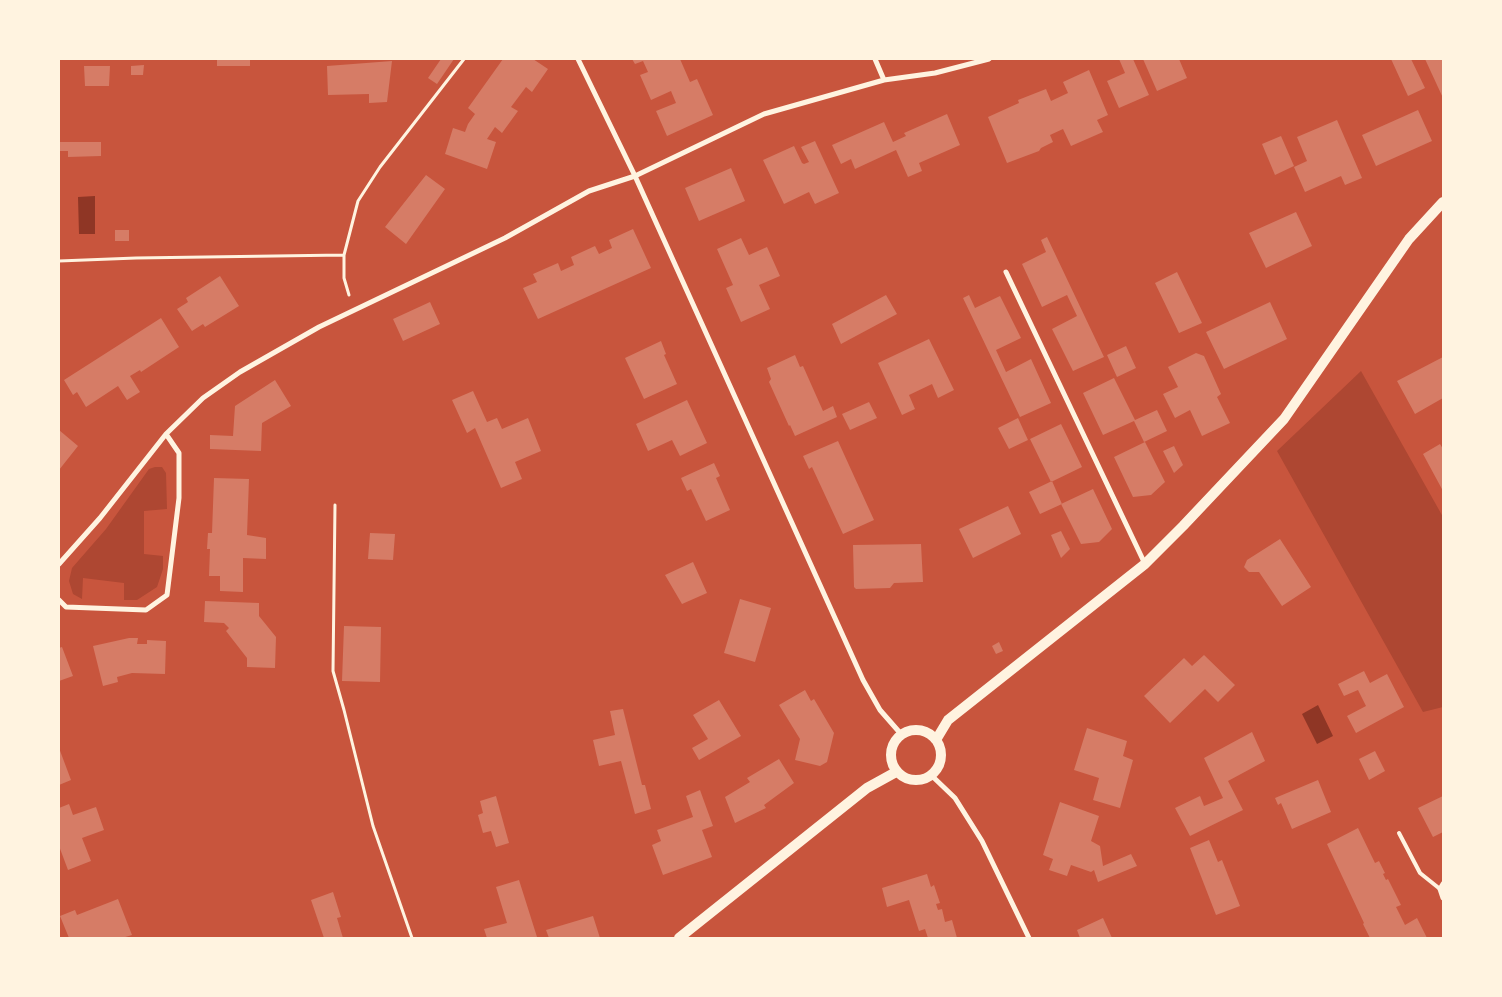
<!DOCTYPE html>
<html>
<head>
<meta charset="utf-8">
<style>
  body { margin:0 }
  #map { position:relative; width:1502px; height:997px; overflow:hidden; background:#c8553d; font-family:"Alegreya Sans",sans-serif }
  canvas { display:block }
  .frame { position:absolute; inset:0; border:60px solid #fff3e0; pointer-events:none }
</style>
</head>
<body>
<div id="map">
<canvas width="1502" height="997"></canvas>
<div class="frame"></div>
</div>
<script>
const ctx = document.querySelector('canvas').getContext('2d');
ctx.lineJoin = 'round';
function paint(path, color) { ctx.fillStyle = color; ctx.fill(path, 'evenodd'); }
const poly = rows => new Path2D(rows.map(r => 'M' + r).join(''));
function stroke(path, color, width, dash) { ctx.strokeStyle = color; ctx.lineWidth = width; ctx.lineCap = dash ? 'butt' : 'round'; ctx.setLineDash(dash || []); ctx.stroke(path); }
const green = poly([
  [1361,371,1443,517,1443,707,1423,712,1277,451],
  [155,467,162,467,166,473,167,509,144,511,144,554,163,556,163,569,157,587,137,600,124,600,124,583,83,578,82,599,73,594,69,581,72,568,106,529,149,469]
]);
const water = poly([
  [95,196,95,234,79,234,78,197],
  [1318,705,1333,736,1317,744,1302,714]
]);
const building = poly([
  [217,59,250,59,250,66,217,66],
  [441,59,454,59,437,84,428,78],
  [503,59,533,59,548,69,532,92,526,87,511,107,518,111,502,133,495,127,487,139,496,142,487,169,445,154,453,128,465,132,468,124,475,114,468,108],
  [632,59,680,59,690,82,697,79,713,115,667,136,656,111,676,103,671,91,651,100,640,75,648,72,643,61,635,64],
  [1119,59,1133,59,1149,95,1119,108,1107,81,1125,73],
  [1143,59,1179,59,1187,78,1157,91],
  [1391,59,1411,59,1425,88,1408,96],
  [1425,59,1443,59,1443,98],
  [392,61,387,102,369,103,369,94,328,95,327,66],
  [144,65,143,75,131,75,131,66],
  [84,66,110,66,109,86,85,86],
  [1089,70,1108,115,1097,120,1103,132,1071,146,1063,129,1050,135,1053,142,1041,148,1039,151,1007,163,988,117,1019,103,1018,100,1046,89,1051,101,1068,93,1063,82],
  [1418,110,1432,141,1376,166,1362,135],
  [947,114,960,145,919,163,922,171,908,177,896,150,855,169,851,159,841,164,832,145,884,122,893,142,906,136,904,133],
  [1337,120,1362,178,1345,185,1341,176,1305,192,1294,167,1307,161,1297,137],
  [1281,136,1294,166,1275,175,1262,144],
  [815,141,839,193,815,204,809,192,784,204,763,160,794,146,802,163,804,164,809,162,801,147],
  [59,142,101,142,101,156,68,157,68,151,59,151],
  [731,168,745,201,699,221,685,188],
  [426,175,445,189,406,244,385,227],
  [1296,212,1312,246,1266,268,1249,233],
  [633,229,651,268,538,319,523,288,537,282,533,274,558,263,561,271,574,265,571,257,595,246,599,254,612,248,609,240],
  [115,230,129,230,129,241,115,241],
  [1047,237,1104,357,1073,371,1052,329,1077,316,1067,295,1042,307,1022,264,1046,252,1041,240],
  [741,238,749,255,767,247,780,276,759,285,770,309,741,322,726,288,733,285,717,249],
  [1177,272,1202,323,1179,333,1155,283],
  [220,276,239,306,205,327,203,324,192,331,177,309,188,302,186,298],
  [886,295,897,314,841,344,832,324],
  [969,295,975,308,1000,296,1021,338,996,350,1006,372,1031,359,1051,403,1020,417,963,298],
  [430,302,440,324,403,341,393,319],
  [1270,302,1287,339,1224,369,1206,332],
  [161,318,179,347,141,372,140,370,130,376,140,392,127,400,118,386,86,407,77,392,73,395,64,380],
  [929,339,954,390,938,398,932,384,909,395,915,409,902,415,878,363],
  [661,341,666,354,664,355,677,384,644,399,625,358],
  [1126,346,1136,368,1117,377,1107,355],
  [1196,353,1204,356,1221,394,1217,397,1230,423,1202,436,1190,410,1175,418,1163,394,1178,387,1168,367],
  [795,355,800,367,803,366,823,411,833,406,837,417,795,436,790,425,789,426,769,382,771,379,767,368],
  [1443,357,1443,398,1415,414,1397,381],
  [1114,378,1135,420,1157,410,1167,431,1144,442,1134,421,1103,435,1083,393],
  [275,380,291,406,262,423,261,451,210,449,210,435,233,436,235,406],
  [473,391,487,422,497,418,502,429,528,418,541,451,515,462,522,479,501,488,475,428,467,433,452,400],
  [687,400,707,443,680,456,672,440,648,451,636,424],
  [869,402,877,418,850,430,842,414],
  [1018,418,1028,440,1009,449,998,428],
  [1061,424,1082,467,1051,482,1030,439],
  [59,430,78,446,59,470],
  [838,441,874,520,843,534,812,467,809,469,803,456],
  [1145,442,1165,482,1151,495,1133,497,1114,457],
  [1440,444,1443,449,1443,491,1423,454],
  [1174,446,1183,465,1174,473,1163,451],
  [714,463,720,476,716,478,730,510,706,521,691,489,687,491,681,478],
  [214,478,249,479,247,535,266,538,266,559,243,558,243,592,220,591,220,576,209,576,210,549,207,549,208,533,212,533],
  [1052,481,1062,504,1040,514,1029,492],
  [1093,489,1112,529,1099,542,1081,544,1061,504],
  [1008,506,1021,534,973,558,959,529],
  [1061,531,1070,549,1061,558,1051,535],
  [370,533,395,534,393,560,368,559],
  [1280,539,1311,587,1282,606,1259,572,1249,572,1244,567,1247,560],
  [921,544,923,582,894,583,890,588,856,589,854,587,853,545],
  [693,562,707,593,682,604,665,575],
  [740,599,771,608,755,662,724,653],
  [205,601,259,603,259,616,276,637,275,668,247,667,247,658,226,631,229,628,224,623,204,622],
  [344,626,381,627,380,682,342,681],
  [129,638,138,638,137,644,147,644,147,640,166,641,165,674,132,673,117,677,118,682,103,686,93,646],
  [999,642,1003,651,996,654,992,646],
  [62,647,73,676,59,681,59,648],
  [1204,655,1235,685,1218,702,1205,689,1170,723,1144,696,1184,658,1192,666],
  [1364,671,1370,683,1387,674,1404,707,1356,733,1347,716,1366,706,1358,690,1344,696,1338,684],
  [805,690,811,701,814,699,834,733,827,762,820,766,795,760,800,739,779,705],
  [719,700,741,736,699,760,692,748,708,739,693,715],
  [623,709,642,785,645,785,651,809,635,814,621,761,599,766,593,740,615,735,610,711],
  [1087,728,1127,741,1123,756,1133,760,1120,808,1093,800,1099,778,1074,770],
  [1252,732,1265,761,1228,781,1243,810,1190,836,1175,808,1200,796,1204,806,1223,798,1204,758],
  [59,748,71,780,59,785],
  [1375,751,1385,771,1369,780,1359,759],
  [779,759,794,783,764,805,766,808,735,823,725,797,750,782,747,778],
  [1318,780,1331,812,1292,829,1281,803,1278,805,1275,798],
  [700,790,713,826,702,830,712,857,663,875,652,845,661,841,657,830,693,817,686,796],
  [496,796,509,843,496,847,491,831,483,833,478,815,483,813,480,801],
  [1443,796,1443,832,1433,837,1418,808],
  [1060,802,1099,816,1091,841,1100,846,1103,866,1131,854,1137,866,1098,882,1094,870,1091,872,1071,865,1067,876,1049,870,1053,859,1043,855],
  [69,804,73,815,96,807,104,830,82,838,91,861,68,870,59,846,59,808],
  [1358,828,1375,863,1379,861,1385,873,1383,874,1386,880,1388,879,1401,905,1396,907,1405,925,1417,918,1427,938,1370,938,1363,924,1364,923,1327,844],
  [1209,840,1218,862,1222,860,1240,906,1216,915,1190,848],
  [927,874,931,887,934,885,940,903,936,904,938,910,942,909,945,922,952,920,957,938,928,938,925,929,919,931,909,900,887,907,882,888],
  [519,880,537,937,487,938,484,929,507,923,496,887],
  [333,892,341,917,337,918,343,938,324,938,311,900],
  [118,899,132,935,122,938,69,938,60,916,75,910,77,915],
  [593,916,600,938,549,938,546,930],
  [1103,918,1112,938,1080,938,1077,930]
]);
const path = poly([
  [59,261,136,258,344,255],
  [349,295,344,278,344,255,358,201,380,167,464,59],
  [335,505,333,671,344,710,373,826,412,938]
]);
const service = poly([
  [1399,833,1420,873,1440,889]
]);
const minor = poly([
  [578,59,635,176,863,680,880,710,901,734],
  [875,59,884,80],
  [1006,272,1145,564],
  [59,564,100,518,166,434,203,398,240,372,319,327,505,238,589,191,635,176,764,114,884,80,935,73,989,59],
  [59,600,66,607,146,610,167,595,179,498,179,453,166,434],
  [931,775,955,798,982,841,1029,938],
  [1443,884,1440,889,1443,898]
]);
const secondary = poly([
  '891 755a25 25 0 1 1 50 0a25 25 0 1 1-50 0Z',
  [936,740,948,720,1145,564,1183,526,1284,419,1409,239,1443,202],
  [679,938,867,788,896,772]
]);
paint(green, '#ae4732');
paint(water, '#8f3625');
paint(building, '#d67c66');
stroke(path, '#fff3e0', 3);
stroke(service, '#fff3e0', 4);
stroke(minor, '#fff3e0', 5);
stroke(secondary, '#fff3e0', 10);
</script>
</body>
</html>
